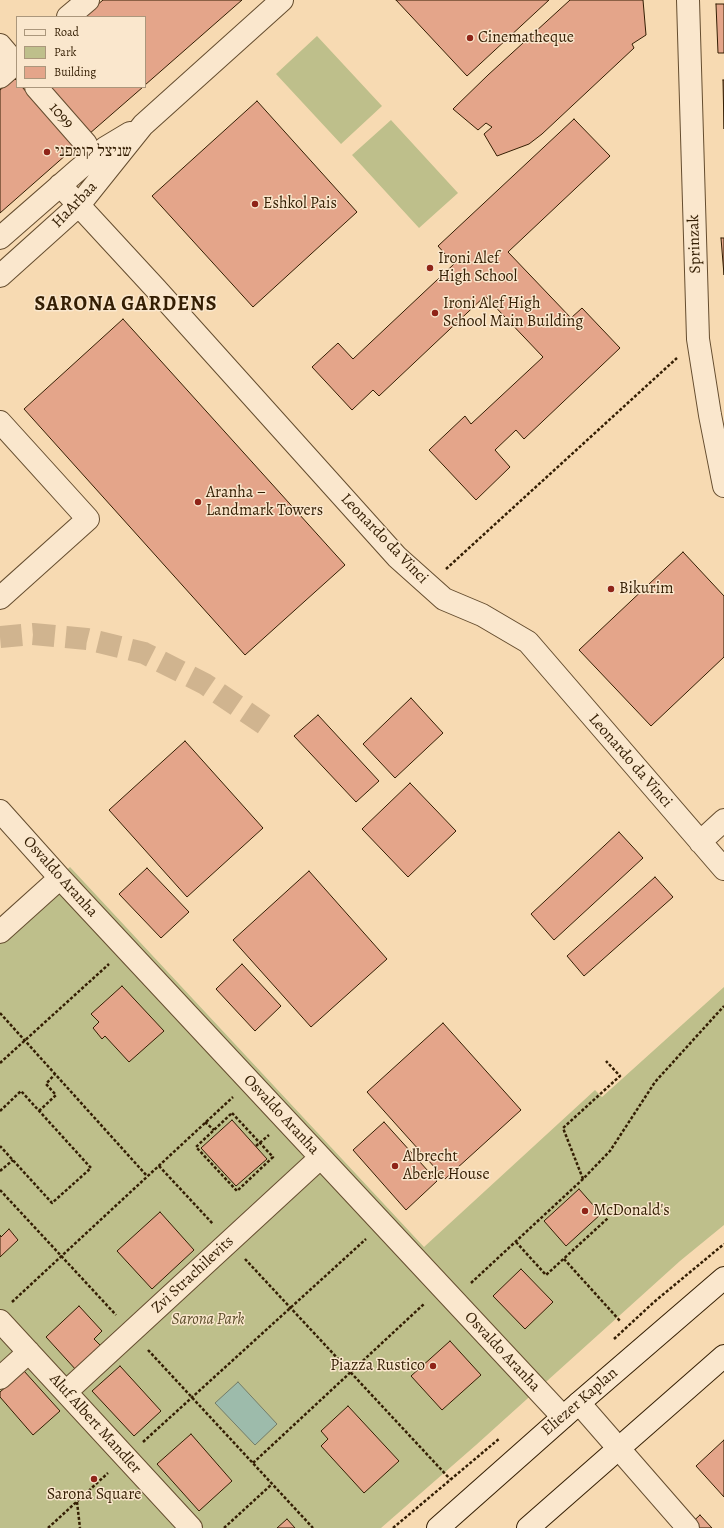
<!DOCTYPE html>
<html>
<head>
<meta charset="utf-8">
<style>
  body { margin:0 }
  #map { position:relative; width:724px; height:1528px; overflow:hidden; background:#f7dab2; font-family:Alegreya,serif }
  canvas { display:block }
  .legend { position:absolute; left:16px; top:16px; width:130px; height:72px; box-sizing:border-box; background:#fae7cd; border:1px solid #ab977c; margin:0; padding:5px 7px; list-style:none; font-size:12px; color:#341e03 }
  .legend li { display:flex; align-items:center; gap:8px; height:20px }
  .legend b { width:20px; border:1px solid #ab977c }
</style>
</head>
<body>
<div id="map">
<canvas width="724" height="1528"></canvas>
<ul class="legend">
<li><b style="height:5px;background:#fae7cd"></b>Road</li>
<li><b style="height:11px;background:#bebf8b"></b>Park</li>
<li><b style="height:11px;background:#e4a58a"></b>Building</li>
</ul>
</div>
<script>
const ctx = document.querySelector('canvas').getContext('2d');
ctx.lineJoin = 'round';
function paint(path, color) { ctx.fillStyle = color; ctx.fill(path, 'evenodd'); }
const poly = rows => new Path2D(rows.map(r => 'M' + r).join(''));
function stroke(path, color, width, dash) { ctx.strokeStyle = color; ctx.lineWidth = width; ctx.lineCap = dash ? 'butt' : 'round'; ctx.setLineDash(dash || []); ctx.stroke(path); }
function write(font, color, halo, rows, align = 'center') {
  ctx.font = font + ' Alegreya,"Frank Ruhl Libre",serif'; ctx.lineWidth = 3; ctx.setLineDash([]); ctx.textBaseline = 'middle'; ctx.strokeStyle = halo; ctx.fillStyle = color; for (const [text, x, y, turn = 0] of rows) {
    ctx.save(); ctx.translate(x, y); ctx.rotate((+turn || 0) * Math.PI / 180); ctx.textAlign = isNaN(turn) ? turn : align; if (halo) ctx.strokeText(text, 0, 0); ctx.fillText(text, 0, 0); ctx.restore();
  }
}
const green = poly([
  [317,36,382,106,341,144,276,74],
  [391,120,458,193,419,228,352,155],
  [70,867,424,1247,595,1090,602,1097,724,987,724,1225,680,1261,476,1445,381,1528,0,1528,0,930]
]);
const water = poly([
  [238,1382,277,1424,255,1445,215,1403,238,1382]
]);
const building = poly([
  [103,0,242,0,145,85,145,17,83,17,103,0],
  [396,0,549,0,467,76,396,0],
  [570,0,643,0,646,35,632,44,634,48,542,134,529,144,497,156,484,134,492,127,486,123,478,130,453,109,488,75,570,0],
  [716,4,724,4,724,53,718,53,716,4],
  [14,78,17,81,17,87,22,87,75,147,0,213,0,90,14,78],
  [723,80,724,80,724,129,723,80],
  [48,87,143,87,89,134,48,87],
  [257,101,357,212,253,307,152,196,257,101],
  [574,119,610,156,508,252,571,318,582,308,620,348,524,439,516,430,495,450,510,467,476,500,429,450,465,416,471,424,543,357,485,296,379,396,373,390,352,410,312,367,338,343,353,359,454,264,438,246,574,119],
  [721,238,724,238,724,275,721,238],
  [123,319,345,565,245,655,24,409,123,319],
  [683,552,724,596,724,657,651,726,579,650,683,552],
  [411,698,443,733,395,778,363,744,411,698],
  [318,715,379,781,356,802,294,736,318,715],
  [185,741,263,828,187,897,109,810,185,741],
  [410,783,456,831,408,877,362,829,410,783],
  [619,832,643,858,554,940,531,914,619,832],
  [147,868,189,912,161,938,119,894,147,868],
  [309,871,387,959,311,1027,233,940,309,871],
  [655,877,673,897,584,976,567,956,655,877],
  [242,964,281,1006,255,1031,216,989,242,964],
  [122,986,164,1031,129,1062,105,1036,102,1039,93,1028,99,1022,91,1014,122,986],
  [443,1023,521,1110,445,1179,367,1092,443,1023],
  [232,1120,267,1159,236,1186,201,1148,232,1120],
  [384,1122,437,1181,406,1210,353,1150,384,1122],
  [579,1189,601,1214,566,1246,544,1221,579,1189],
  [160,1212,194,1250,152,1289,117,1251,160,1212],
  [9,1229,18,1240,0,1257,0,1235,1,1237,9,1229],
  [521,1269,553,1302,525,1329,493,1296,521,1269],
  [79,1306,102,1331,94,1339,102,1347,77,1371,46,1337,79,1306],
  [450,1341,481,1375,442,1410,411,1376,450,1341],
  [120,1366,161,1411,134,1436,92,1391,120,1366],
  [24,1371,60,1411,33,1435,0,1397,0,1392,24,1371],
  [348,1406,399,1461,364,1493,321,1446,328,1439,321,1431,348,1406],
  [191,1434,232,1481,199,1511,157,1464,191,1434],
  [724,1440,724,1497,696,1466,724,1440],
  [700,1515,712,1528,686,1528,700,1515],
  [287,1519,295,1528,277,1528,287,1519]
]);
const minorTunnel = poly([
  [0,637,33,634,87,639,144,653,205,684,271,729]
]);
const path = poly([
  [446,569,677,358],
  [0,1013,147,1176],
  [0,1063,109,964],
  [0,1111,21,1091,91,1168,52,1203,0,1146],
  [39,1111,56,1095,46,1084,55,1074],
  [232,1113,273,1157,237,1191,196,1147,232,1113],
  [205,1122,214,1130],
  [256,1146,269,1135],
  [159,1166,213,1224],
  [0,1171,13,1160],
  [583,1179,563,1128,620,1076,606,1061],
  [0,1190,116,1315],
  [516,1242,546,1275,608,1218],
  [245,1259,450,1479],
  [564,1259,621,1322],
  [471,1283,583,1179,610,1151,655,1082,724,1006],
  [12,1302,233,1097],
  [614,1339,654,1302,724,1244],
  [148,1350,313,1528],
  [143,1442,366,1239],
  [253,1463,425,1303],
  [77,1502,80,1528],
  [48,1528,108,1473],
  [224,1528,272,1484],
  [393,1528,500,1438]
]);
const pedestrian = poly([
  [68,17,88,0],
  [0,45,17,65],
  [0,77,17,62],
  [36,87,86,144],
  [0,422,88,519,0,598],
  [0,811,60,878,563,1417],
  [0,932,60,878],
  [0,1321,191,1528],
  [0,1378,29,1352],
  [66,1392,320,1158]
]);
const minor = poly([
  [688,0,698,339,710,415,724,486],
  [60,185,156,289,397,557,444,599,482,615,528,642,724,869],
  [0,238,79,169,105,148,130,133],
  [0,276,79,205,143,125,282,0],
  [700,842,724,820],
  [579,1403,688,1528]
]);
const secondary = poly([
  [438,1528,579,1403,724,1278],
  [528,1528,724,1356]
]);
const markers = [
  [470,38,4,"#8f2418"],
  [47,152,4,"#8f2418"],
  [255,204,4,"#8f2418"],
  [430,268,4,"#8f2418"],
  [435,313,4,"#8f2418"],
  [198,502,4,"#8f2418"],
  [611,589,4,"#8f2418"],
  [395,1166,4,"#8f2418"],
  [585,1211,4,"#8f2418"],
  [433,1366,4,"#8f2418"],
  [94,1479,4,"#8f2418"]
];
const poiNames = [
  ["Cinematheque",478,38],
  ["שניצל קומפני",55,152],
  ["Eshkol Pais",263,204],
  ["Ironi Alef",438,259],
  ["High School",438,277],
  ["Ironi Alef High",443,304],
  ["School Main Building",443,322],
  ["Aranha –",206,493],
  ["Landmark Towers",206,511],
  ["Bikurim",619,589],
  ["Albrecht",403,1157],
  ["Aberle House",403,1175],
  ["McDonald's",593,1211],
  ["Piazza Rustico",425,1366,"right"],
  ["Sarona Square",94,1495,"center"]
];
const streetNames = [
  ["1099",61,116,49],
  ["HaArbaa",75,205,-46],
  ["Sprinzak",695,244,-92],
  ["Leonardo da Vinci",384,539,46],
  ["Leonardo da Vinci",630,761,49],
  ["Osvaldo Aranha",60,877,48],
  ["Osvaldo Aranha",281,1115,47],
  ["Zvi Strachilevits",193,1275,-43],
  ["Osvaldo Aranha",502,1352,47],
  ["Eliezer Kaplan",580,1402,-41],
  ["Aluf Albert Mandler",95,1424,48]
];
const parkNames = [
  ["Sarona Park",208,1320]
];
const districtNames = [
  ["SARONA GARDENS",126,305]
];
paint(green, '#bebf8b');
paint(water, '#9dbbab');
stroke(water, '#737c68', 1);
paint(building, '#e4a58a');
stroke(building, '#341e03', 1);
stroke(minorTunnel, '#d0b48f', 22, [22, 11]);
stroke(pedestrian, '#654d2f', 24);
stroke(minor, '#654d2f', 24);
stroke(secondary, '#341e03', 24);
stroke(path, '#341e03', 2.5, [3, 2]);
stroke(pedestrian, '#fae7cd', 22);
stroke(minor, '#fae7cd', 22);
stroke(secondary, '#fae7cd', 22);
for (const [x, y, r, color] of markers) { const dot = new Path2D(); dot.arc(x, y, r, 0, 2 * Math.PI); ctx.fillStyle = color; ctx.fill(dot); stroke(dot, '#fae7cd', 1.5); }
write('16px', '#341e03', '#fae7cd', poiNames, 'left');
write('16px', '#341e03', '#fae7cd', streetNames);
write('italic 16px', '#5d4e2c', '#fae7cd', parkNames);
ctx.letterSpacing = '1px';
write('bold 20px', '#341e03', '#fae7cd', districtNames);
ctx.letterSpacing = '0px';
</script>
</body>
</html>
